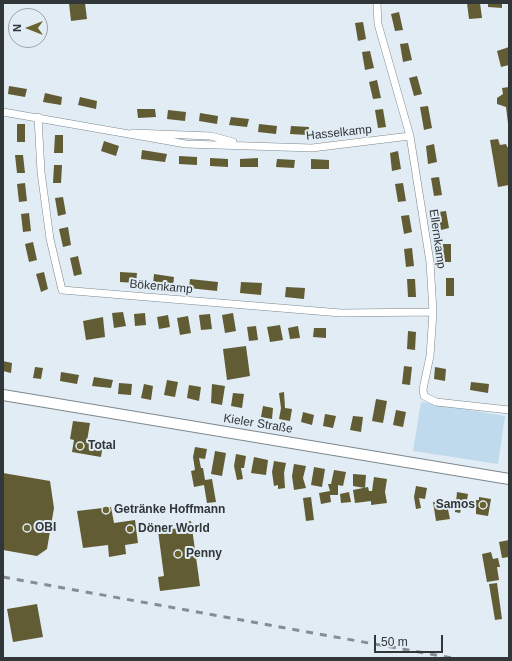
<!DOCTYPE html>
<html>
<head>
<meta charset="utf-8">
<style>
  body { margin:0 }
  #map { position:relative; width:512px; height:661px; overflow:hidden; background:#e1ecf4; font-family:Arial,sans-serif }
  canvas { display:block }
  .frame { position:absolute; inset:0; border:4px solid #313639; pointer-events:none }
  .north { position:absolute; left:8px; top:8px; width:40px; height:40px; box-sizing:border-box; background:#e1ecf4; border:1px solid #9ba3a9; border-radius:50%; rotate:270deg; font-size:11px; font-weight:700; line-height:16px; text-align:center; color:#313639 }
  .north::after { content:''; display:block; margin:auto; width:14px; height:18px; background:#68632f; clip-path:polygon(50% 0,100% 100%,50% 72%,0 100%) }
  .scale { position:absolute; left:374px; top:635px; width:69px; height:18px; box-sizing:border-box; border:2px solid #313639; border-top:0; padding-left:5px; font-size:12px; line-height:14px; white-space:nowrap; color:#313639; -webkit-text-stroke:3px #e1ecf4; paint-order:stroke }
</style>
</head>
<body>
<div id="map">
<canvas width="512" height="661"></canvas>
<div class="frame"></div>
<div class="north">N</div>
<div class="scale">50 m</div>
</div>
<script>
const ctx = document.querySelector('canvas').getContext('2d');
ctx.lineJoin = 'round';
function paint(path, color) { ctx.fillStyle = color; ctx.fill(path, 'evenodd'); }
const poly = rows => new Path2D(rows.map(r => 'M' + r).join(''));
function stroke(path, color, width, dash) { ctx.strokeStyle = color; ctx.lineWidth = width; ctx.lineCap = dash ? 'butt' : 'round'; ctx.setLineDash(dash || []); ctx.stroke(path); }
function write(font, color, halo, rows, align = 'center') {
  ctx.font = font + ' Arial,sans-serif'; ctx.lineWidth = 4; ctx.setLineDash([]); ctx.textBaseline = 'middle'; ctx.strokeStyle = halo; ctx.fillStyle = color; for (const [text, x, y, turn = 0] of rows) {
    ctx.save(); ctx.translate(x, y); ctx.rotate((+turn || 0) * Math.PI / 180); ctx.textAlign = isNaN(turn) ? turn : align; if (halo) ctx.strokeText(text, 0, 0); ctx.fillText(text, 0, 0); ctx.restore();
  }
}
const green = poly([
  [421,402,505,416,498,464,413,451]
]);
const building = poly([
  [69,3,85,3,87,19,71,21],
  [467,3,480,3,482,18,469,19],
  [488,3,502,3,502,8,488,7],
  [399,12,403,30,395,31,391,14],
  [363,22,366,39,358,41,355,23],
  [408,43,412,60,403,62,400,44],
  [509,47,509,65,501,67,497,51],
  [370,51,374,68,365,70,362,52],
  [417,76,422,94,414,96,409,78],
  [377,80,381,98,373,99,369,82],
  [9,86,27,89,25,97,8,94],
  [509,87,509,122,508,123,506,107,497,104,497,98,503,94,502,88],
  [45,93,62,97,61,105,43,102],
  [80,97,97,101,96,109,78,105],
  [428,106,432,128,424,130,420,107],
  [137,109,155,109,156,117,138,118],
  [383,109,386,127,378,128,375,110],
  [168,110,186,112,185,121,167,119],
  [200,113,218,116,217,124,199,121],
  [231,117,249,119,247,127,229,125],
  [17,124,25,124,25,142,17,142],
  [259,124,277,126,276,134,258,132],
  [291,126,309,127,308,135,290,134],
  [55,135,63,135,63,153,54,153],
  [498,139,500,145,506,144,509,150,509,185,498,187,490,140],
  [104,141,119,146,116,156,101,151],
  [434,144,437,162,428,164,426,146],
  [142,150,167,154,165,162,141,159],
  [398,151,401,169,392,171,390,153],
  [15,155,23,155,25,173,17,173],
  [179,156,197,157,197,165,179,164],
  [210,158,228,159,228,167,210,166],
  [258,158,258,167,240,167,240,159],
  [277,159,295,160,294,168,276,167],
  [311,159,329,160,329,169,311,169],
  [54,165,62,165,61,183,53,183],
  [439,177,442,195,434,196,431,178],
  [25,183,27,201,19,202,17,184],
  [403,183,406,201,398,202,395,184],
  [63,197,66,214,58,216,55,198],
  [446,211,449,228,441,230,438,212],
  [29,213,31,231,23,232,21,214],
  [409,215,412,232,404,234,401,216],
  [68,227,71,245,63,247,59,229],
  [33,242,37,260,29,262,25,244],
  [443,244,451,244,451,262,443,262],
  [412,248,414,266,406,267,404,249],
  [78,256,82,274,74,276,70,258],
  [44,272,48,289,41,292,36,274],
  [120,272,137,273,136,283,120,282],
  [154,274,174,277,173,287,153,284],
  [446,278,454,278,454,296,446,296],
  [190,279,218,282,217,291,189,288],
  [407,279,415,279,416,297,408,297],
  [241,282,262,283,261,295,240,293],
  [286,287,305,288,304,299,285,297],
  [123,312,126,326,114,328,112,313],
  [145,313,146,325,135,326,134,314],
  [233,313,236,331,225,333,222,315],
  [210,314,212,329,201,330,199,315],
  [168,315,170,327,159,329,157,317],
  [188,316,191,333,180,335,177,318],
  [103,317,105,337,86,340,83,321],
  [280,325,283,340,270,342,267,327],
  [256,326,258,340,249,341,247,327],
  [298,326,300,338,290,339,288,328],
  [314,328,326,328,326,338,313,337],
  [408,331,416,332,415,350,407,349],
  [246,346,250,376,227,380,223,349],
  [3,361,12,363,11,373,3,371],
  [404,366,412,367,410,385,402,384],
  [35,367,43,368,41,379,33,378],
  [435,367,446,369,445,381,434,379],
  [61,372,79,375,77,384,60,381],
  [94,377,113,380,111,388,92,386],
  [167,380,178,382,175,397,164,395],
  [471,382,489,384,488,393,470,390],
  [119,383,132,384,131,395,118,394],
  [144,384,153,386,151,400,141,398],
  [212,384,225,386,222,405,211,403],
  [189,385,201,387,199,401,187,398],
  [284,392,285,408,292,409,290,421,279,419,281,408,279,393],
  [233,393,244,394,242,408,231,406],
  [376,399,387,401,383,423,372,421],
  [263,406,273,408,272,419,261,417],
  [396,410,406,412,403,427,393,425],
  [303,412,314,415,312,425,301,422],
  [325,414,336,416,333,428,323,426],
  [353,416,363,417,361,432,350,430],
  [73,421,90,423,87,441,103,444,101,457,72,452,74,440,70,439],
  [195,447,207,449,205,459,199,458,201,468,203,468,205,480,212,479,216,502,207,503,204,485,194,487,191,471,195,470,193,457],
  [215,451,226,453,222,476,211,474],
  [236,454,246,456,244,468,241,468,243,479,237,480,234,466],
  [254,457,268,460,266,475,251,473],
  [274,461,286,463,284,473,285,488,278,489,278,485,274,486,272,472],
  [294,464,306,466,303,478,306,488,294,490,292,476],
  [314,467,325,469,322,487,311,485],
  [334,470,346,472,343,486,338,485,338,495,330,495,331,502,321,504,319,493,330,491,328,484,331,484],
  [3,473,50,481,54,508,47,549,37,556,3,550],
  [353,474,366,475,365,488,353,486],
  [374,477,387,479,385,492,387,503,371,505,371,501,355,503,353,490,368,487,369,491,372,491],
  [416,486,427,488,425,499,419,498,421,508,416,509,414,497],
  [349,492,351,502,341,503,340,494],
  [457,492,468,494,466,506,462,505,460,513,455,512],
  [311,497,314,520,306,521,303,498],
  [479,497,491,499,488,516,476,514,476,500,479,500],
  [446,500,450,519,436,521,433,502],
  [111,507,114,523,135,520,138,543,125,545,126,554,109,557,108,545,83,548,77,511],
  [191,521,200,586,160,591,158,577,164,576,158,531,179,528,178,523],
  [509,540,509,557,502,558,499,542],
  [491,552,493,559,498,558,500,567,497,567,499,580,487,582,482,554],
  [497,583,502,619,495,620,489,584],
  [37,604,43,637,13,642,7,609]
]);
const street = poly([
  [377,3,378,24,410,136,430,262,433,312,430,356,423,389,424,396,436,402,509,410],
  [3,112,186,144,312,148,410,136],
  [38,117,41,172,50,239,62,290,341,313,433,312],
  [133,133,211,136,233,142]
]);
const secondary = poly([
  [3,395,509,479]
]);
const rail = poly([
  [3,577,452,658]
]);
const markers = [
  [80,446,4,"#68632f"],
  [483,505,4,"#68632f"],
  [106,510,4,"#68632f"],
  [27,528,4,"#68632f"],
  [130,529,4,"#68632f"],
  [178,554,4,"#68632f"]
];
const streetNames = [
  ["Hasselkamp",339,133,-6],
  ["Ellernkamp",437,239,82],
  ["Bökenkamp",161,287,5],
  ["Kieler Straße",258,424,9]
];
const poiNames = [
  ["Total",88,446],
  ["Samos",475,505,"right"],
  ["Getränke Hoffmann",114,510],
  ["OBI",35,528],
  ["Döner World",138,529],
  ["Penny",186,554]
];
paint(green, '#c0daed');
paint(building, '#615c33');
stroke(street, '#7e888f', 8);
stroke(secondary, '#7e888f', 12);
stroke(street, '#fff', 7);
stroke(secondary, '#fff', 10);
stroke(rail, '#868e93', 3, [7, 7]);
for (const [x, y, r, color] of markers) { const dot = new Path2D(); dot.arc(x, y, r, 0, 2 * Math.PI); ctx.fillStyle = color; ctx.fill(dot); stroke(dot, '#e1ecf4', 1.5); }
write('12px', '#313639', '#e1ecf4', streetNames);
write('bold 12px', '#313639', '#e1ecf4', poiNames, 'left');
</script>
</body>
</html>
